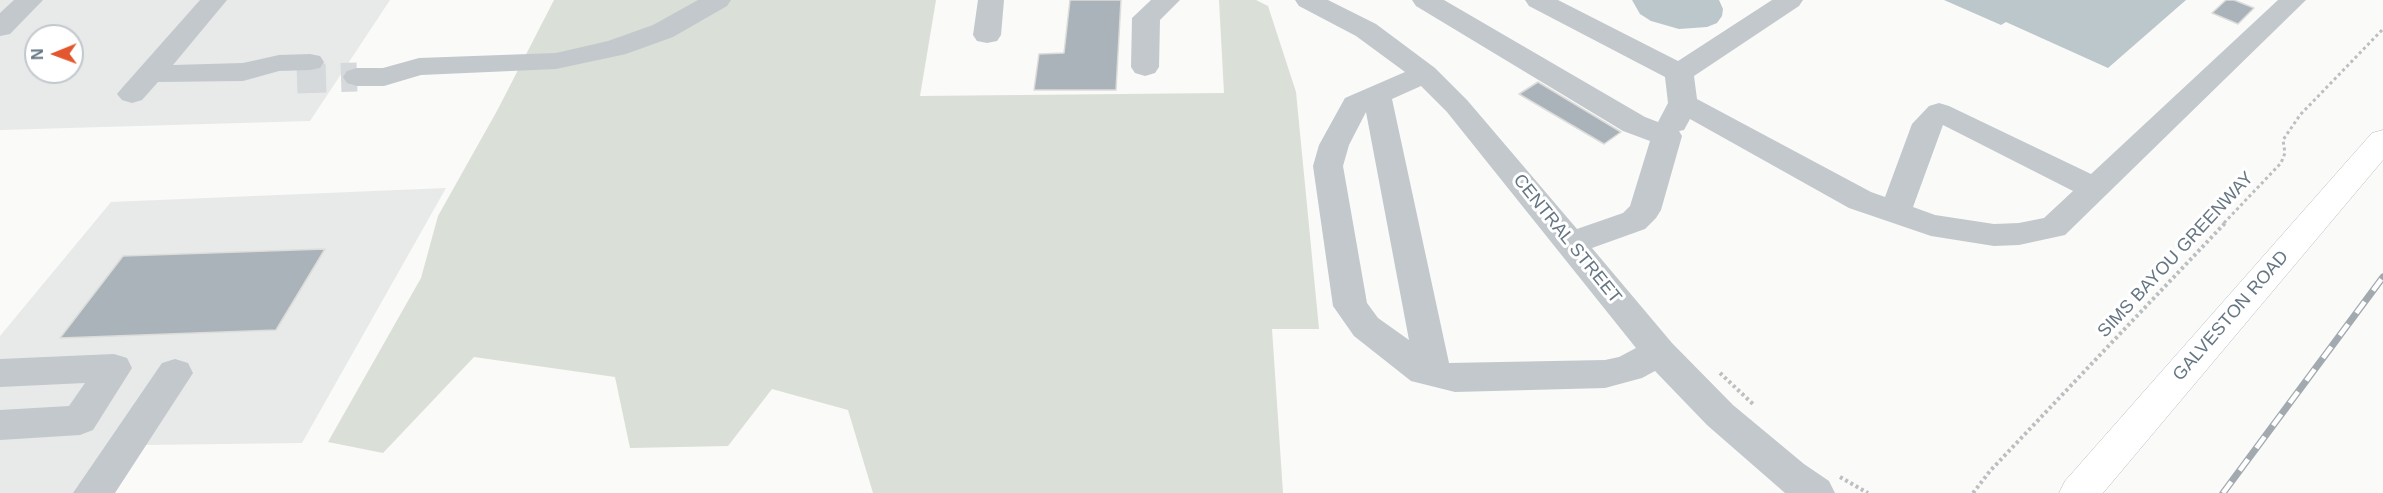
<!DOCTYPE html>
<html>
<head>
<meta charset="utf-8">
<style>
  body { margin:0 }
  #map { position:relative; width:2383px; height:493px; overflow:hidden; background:#fafaf8; font-family:Helvetica,sans-serif }
  canvas { display:block }
  .north { position:absolute; left:24px; top:24px; width:60px; height:60px; box-sizing:border-box; background:#fff; border:2px solid #c1c8cd; border-radius:50%; rotate:269deg; font-size:16px; font-weight:700; line-height:24px; text-align:center; color:#657683 }
  .north::after { content:''; display:block; margin:auto; width:21px; height:27px; background:#e4572e; clip-path:polygon(50% 0,100% 100%,50% 72%,0 100%) }
</style>
</head>
<body>
<div id="map">
<canvas width="2383" height="493"></canvas>
<div class="north">N</div>
</div>
<script>
const ctx = document.querySelector('canvas').getContext('2d');
ctx.lineJoin = 'round';
function paint(path, color) { ctx.fillStyle = color; ctx.fill(path, 'evenodd'); }
const poly = rows => new Path2D(rows.map(r => 'M' + r).join(''));
function stroke(path, color, width, dash) { ctx.strokeStyle = color; ctx.lineWidth = width; ctx.lineCap = dash ? 'butt' : 'round'; ctx.setLineDash(dash || []); ctx.stroke(path); }
function write(font, color, halo, rows, align = 'center') {
  ctx.font = font + ' Helvetica,sans-serif'; ctx.lineWidth = 6; ctx.setLineDash([]); ctx.textBaseline = 'middle'; ctx.strokeStyle = halo; ctx.fillStyle = color; for (const [text, x, y, turn = 0] of rows) {
    ctx.save(); ctx.translate(x, y); ctx.rotate((+turn || 0) * Math.PI / 180); ctx.textAlign = isNaN(turn) ? turn : align; if (halo) ctx.strokeText(text, 0, 0); ctx.fillText(text, 0, 0); ctx.restore();
  }
}
const built = poly([
  [0,0,390,0,310,121,0,130],
  [36,36,72,36,72,72,36,72],
  [446,188,302,443,143,445,110,493,0,493,0,336,111,202]
]);
const green = poly([
  [554,0,936,0,920,96,1224,93,1219,0,1256,0,1268,6,1296,92,1319,329,1272,329,1283,493,873,493,848,410,772,389,728,446,630,448,615,377,474,357,383,453,328,442,421,278,438,216,498,109]
]);
const water = poly([
  [1632,0,1719,0,1723,9,1722,16,1717,23,1707,27,1679,29,1651,21,1640,14],
  [1944,0,2186,0,2108,68,2006,22,2001,25]
]);
const building = poly([
  [1070,0,1121,0,1116,90,1034,90,1039,54,1064,53,1070,0],
  [2226,0,2234,0,2254,8,2238,24,2212,13,2226,0],
  [1538,82,1621,132,1604,144,1519,94,1538,82],
  [325,249,276,330,60,338,123,256,325,249]
]);
const minorTunnel = poly([
  [297,79,357,77]
]);
const pathFar1 = poly([
  [2224,223,2281,163,2285,153,2283,140,2300,115,2383,29]
]);
const path = poly([
  [1720,373,1754,405],
  [1840,477,1868,493],
  [1973,493,1990,471,2226,222]
]);
const minor = poly([
  [14,0,43,0,10,34,0,36,0,13,14,0],
  [200,0,227,0,173,65,243,63,279,55,310,54,320,56,324,62,320,68,310,70,279,71,243,81,158,82,142,100,132,103,122,100,117,94,122,88,200,0],
  [698,0,731,0,727,6,673,37,626,54,556,69,421,75,384,86,357,86,347,83,343,77,347,71,357,68,383,68,419,58,556,53,608,41,653,25,698,0],
  [978,0,1004,0,1001,35,997,41,987,43,977,41,973,35,978,0],
  [1151,0,1180,0,1160,20,1159,67,1155,73,1145,76,1135,73,1131,67,1132,18,1151,0],
  [1295,0,1328,0,1376,24,1435,68,1467,100,1577,229,1623,213,1630,206,1650,141,1623,131,1416,6,1412,0,1444,0,1645,117,1658,122,1668,103,1665,77,1529,6,1525,0,1558,0,1678,61,1772,0,1803,0,1799,6,1694,76,1697,99,1871,192,1885,197,1912,124,1929,106,1939,103,1949,106,2091,174,2278,0,2306,0,2065,235,2019,245,1994,246,1931,236,1849,208,1690,119,1684,130,1679,131,1682,136,1661,210,1656,218,1645,229,1592,248,1672,343,1733,405,1804,464,1829,481,1835,493,1785,493,1707,425,1655,371,1642,378,1605,388,1455,392,1411,381,1354,336,1333,306,1313,166,1319,145,1345,98,1405,72,1356,36,1299,6,1295,0],
  [1421,86,1447,112,1636,348,1619,357,1605,360,1449,363,1392,99,1421,86],
  [1366,112,1409,340,1378,318,1367,303,1343,166,1349,145,1366,112],
  [1943,125,2073,191,2044,218,2019,223,1994,224,1935,215,1913,207,1943,125],
  [114,354,127,358,132,368,93,430,80,435,0,440,0,410,69,406,85,383,0,387,0,359,114,354],
  [175,359,188,363,193,373,115,493,73,493,162,363,175,359]
]);
const major = poly([
  [2383,130,2383,160,2103,493,2059,493,2065,481,2372,133,2383,130]
]);
const rail = poly([
  [2223,493,2383,277]
]);
const streetNames = [
  ["CENTRAL STREET",1567,239,51],
  ["SIMS BAYOU GREENWAY",2176,255,-47],
  ["GALVESTON ROAD",2231,316,-49]
];
paint(built, '#e8e9e9');
paint(green, '#dadfd7');
paint(water, '#bbc7cb');
paint(building, '#aab3b9');
stroke(building, '#dcdcda', 1.5);
stroke(minorTunnel, '#d5d9db', 29, [29, 15]);
stroke(major, '#b5babe', 1);
stroke(pathFar1, '#bbbfc2', 3, [3, 3]);
stroke(path, '#bbbfc2', 4, [3, 3]);
paint(minor, '#c3c8cc');
paint(major, '#fff');
stroke(rail, '#a2aab0', 7);
stroke(rail, '#fff', 4.5, [14]);
write('18px', '#657683', '#fff', streetNames);
</script>
</body>
</html>
